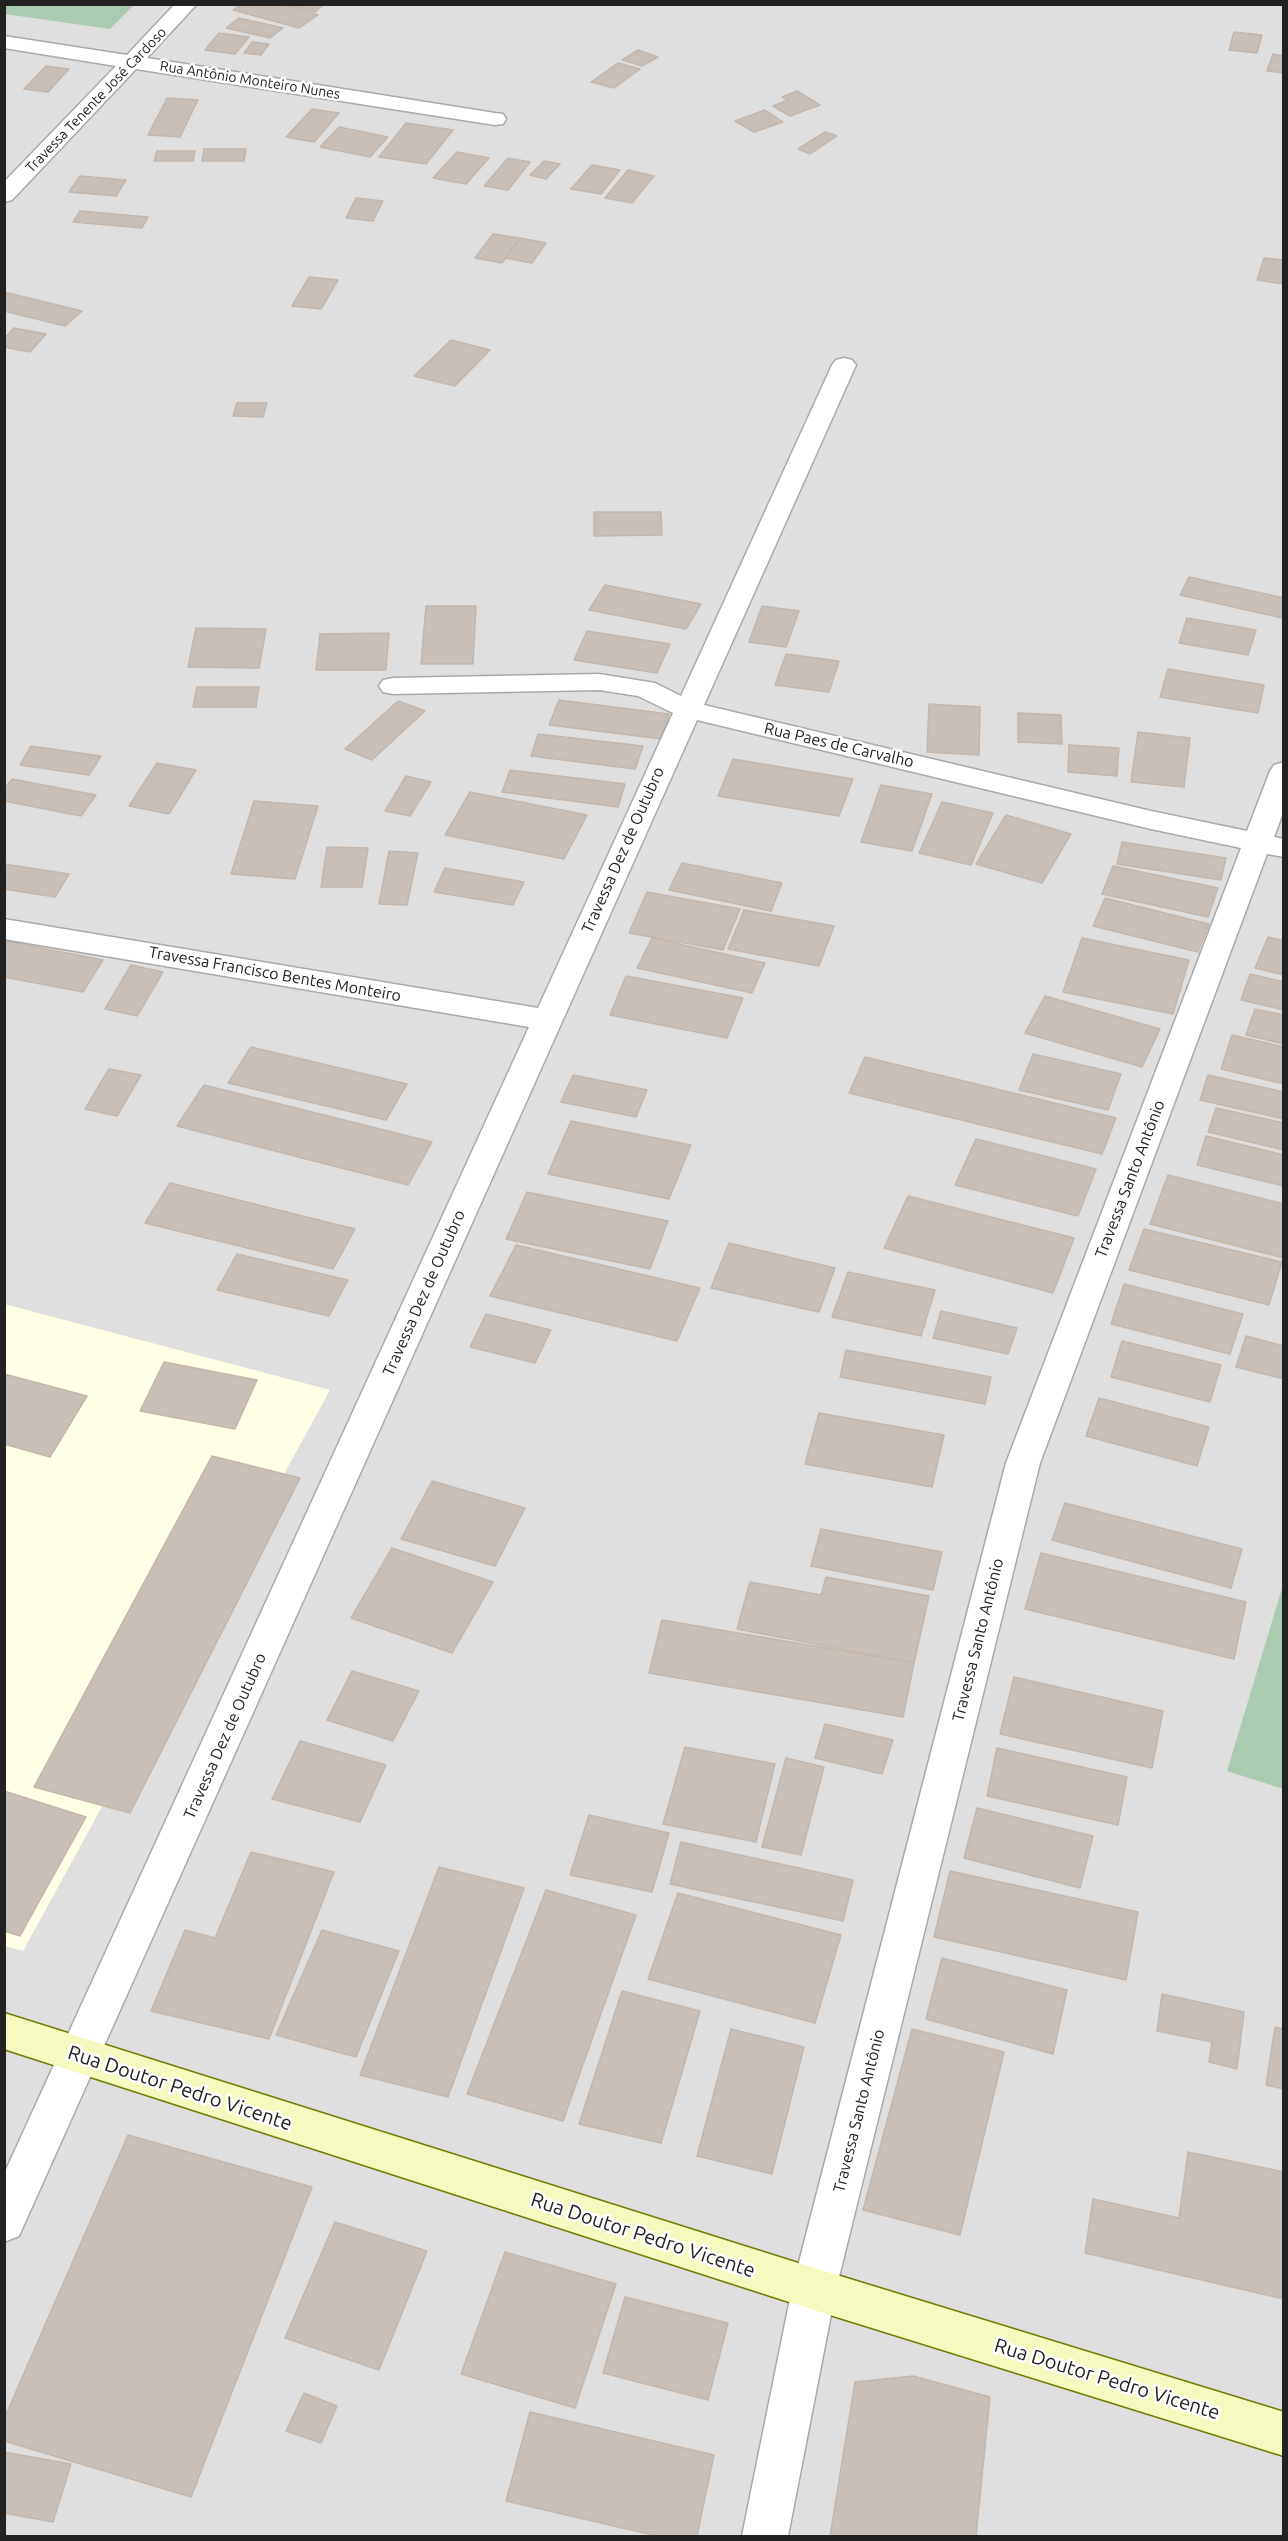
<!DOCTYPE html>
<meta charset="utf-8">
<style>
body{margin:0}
#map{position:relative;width:1288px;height:2541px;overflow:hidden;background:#f2efe9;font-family:Ubuntu,sans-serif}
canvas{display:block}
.frame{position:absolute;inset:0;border:6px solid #222;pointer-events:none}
</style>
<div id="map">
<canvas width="1288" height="2541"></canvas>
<div class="frame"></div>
</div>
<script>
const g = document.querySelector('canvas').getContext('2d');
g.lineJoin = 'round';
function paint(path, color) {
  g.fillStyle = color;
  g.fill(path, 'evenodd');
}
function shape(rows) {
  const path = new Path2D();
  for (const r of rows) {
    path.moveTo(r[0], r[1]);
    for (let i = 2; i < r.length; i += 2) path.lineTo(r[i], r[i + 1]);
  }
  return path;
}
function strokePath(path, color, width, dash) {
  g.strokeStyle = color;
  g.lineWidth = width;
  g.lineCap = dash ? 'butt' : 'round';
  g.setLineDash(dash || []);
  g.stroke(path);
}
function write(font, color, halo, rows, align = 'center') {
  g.font = font + ' Ubuntu,sans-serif';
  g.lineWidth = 5;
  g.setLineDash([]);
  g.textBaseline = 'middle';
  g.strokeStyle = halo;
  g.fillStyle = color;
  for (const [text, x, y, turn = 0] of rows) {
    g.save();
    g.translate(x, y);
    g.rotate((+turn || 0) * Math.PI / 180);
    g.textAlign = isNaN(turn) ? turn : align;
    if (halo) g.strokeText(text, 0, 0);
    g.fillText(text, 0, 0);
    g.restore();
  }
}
paint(shape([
 [5,5,1283,5,1283,2536,5,2536]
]), '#e0dfdf');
paint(shape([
 [4,1304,330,1390,23,1951,4,1946]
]), '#ffffe5');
paint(shape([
 [5,4,134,4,134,5,110,29,5,14],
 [1283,1585,1283,1789,1227,1771]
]), '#aacbaf');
const building = shape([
 [241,4,281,4,318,15,299,28,233,10,241,4],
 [286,4,324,4,315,12,286,4],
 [239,18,283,28,270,38,226,28,239,18],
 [1234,32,1262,35,1257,53,1229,50,1234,32],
 [219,33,249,37,235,54,205,50,219,33],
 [252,42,269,44,261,55,244,53,252,42],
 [638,50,658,57,642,66,622,60,638,50],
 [1273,54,1284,56,1284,73,1267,71,1273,54],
 [618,63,640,69,614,88,591,82,618,63],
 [46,66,69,69,48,92,24,89,46,66],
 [797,91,820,105,790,116,773,106,788,100,782,97,797,91],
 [167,98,198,100,180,137,148,135,167,98],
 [312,109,339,113,314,142,286,137,312,109],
 [765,110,783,122,754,132,735,121,765,110],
 [406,123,453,130,426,164,379,157,406,123],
 [339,127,388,137,370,157,320,147,339,127],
 [825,132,837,136,810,154,798,149,825,132],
 [204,149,246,149,244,161,202,161,204,149],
 [157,151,195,151,193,161,154,161,157,151],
 [457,152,489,158,466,184,433,178,457,152],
 [508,158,530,162,508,190,484,186,508,158],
 [544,161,560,164,546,179,530,175,544,161],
 [592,165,620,170,601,194,571,189,592,165],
 [628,170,654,176,632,203,605,198,628,170],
 [80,176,126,180,116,196,69,192,80,176],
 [356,198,383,201,373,221,346,218,356,198],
 [80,211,148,217,142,228,73,222,80,211],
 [493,234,520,238,502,263,475,258,493,234],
 [520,238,546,243,532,263,505,258,520,238],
 [1264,258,1284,260,1284,284,1257,280,1264,258],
 [309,277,338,280,321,309,292,306,309,277],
 [4,292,82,311,65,326,4,311,4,292],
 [14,328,46,334,30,352,4,347,4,339,14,328],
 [451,340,490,350,455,386,414,376,451,340],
 [237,403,267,403,263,417,233,416,237,403],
 [594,512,661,512,662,535,594,536,594,512],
 [1189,577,1284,598,1284,614,1282,618,1180,595,1189,577],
 [605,585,701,604,686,629,589,610,605,585],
 [426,606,476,606,473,664,421,664,426,606],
 [762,606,799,611,786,647,749,642,762,606],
 [1187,618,1256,630,1248,655,1179,643,1187,618],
 [196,628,266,629,259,668,188,667,196,628],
 [587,631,670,644,657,673,574,660,587,631],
 [389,633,386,670,316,670,320,634,389,633],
 [786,654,839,661,829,692,775,685,786,654],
 [1168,669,1264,685,1258,713,1160,697,1168,669],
 [197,687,259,687,256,707,193,707,197,687],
 [559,700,669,714,661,739,549,725,559,700],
 [398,701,425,711,372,760,345,749,398,701],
 [929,704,980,707,979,755,927,752,929,704],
 [1018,713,1061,715,1062,744,1018,742,1018,713],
 [1138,732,1190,738,1184,787,1131,782,1138,732],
 [538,734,643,746,635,769,531,756,538,734],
 [1069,745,1119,748,1117,776,1068,772,1069,745],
 [31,746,101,756,89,775,20,765,31,746],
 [733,759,853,779,839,816,718,796,733,759],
 [157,763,196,770,169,814,129,806,157,763],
 [510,770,625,784,618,807,502,792,510,770],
 [406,776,431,782,410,816,385,811,406,776],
 [12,779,96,795,81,816,4,801,4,789,12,779],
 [881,785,932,794,912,851,861,842,881,785],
 [470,792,587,815,564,859,445,835,470,792],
 [254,801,318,806,295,879,231,874,254,801],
 [942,802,993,813,971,865,919,853,942,802],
 [1006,815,1071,834,1042,883,976,864,1006,815],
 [1122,842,1226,858,1221,880,1117,864,1122,842],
 [327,847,368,848,362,887,321,887,327,847],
 [389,851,418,853,407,905,379,904,389,851],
 [682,863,782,883,771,911,669,890,682,863],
 [4,864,69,874,55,897,4,889,4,864],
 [1113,866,1218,888,1208,917,1102,894,1113,866],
 [445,868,524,882,513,905,434,892,445,868],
 [647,892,740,909,723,950,629,933,647,892],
 [1105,898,1209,924,1198,952,1093,926,1105,898],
 [744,910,834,926,819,966,728,949,744,910],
 [1268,937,1284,941,1284,975,1255,968,1268,937],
 [652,938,765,963,752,993,637,968,652,938],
 [1082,938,1189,960,1173,1014,1063,992,1082,938],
 [4,941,11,942,103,960,83,992,4,977,4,941],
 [131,965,163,972,137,1016,105,1009,131,965],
 [1250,974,1284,982,1284,1010,1241,1000,1250,974],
 [626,976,743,998,727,1038,610,1015,626,976],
 [1045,996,1160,1029,1142,1067,1025,1033,1045,996],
 [1255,1009,1284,1015,1284,1044,1246,1035,1255,1009],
 [1232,1035,1284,1047,1284,1084,1221,1069,1232,1035],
 [251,1047,407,1084,386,1120,228,1083,251,1047],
 [1033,1054,1121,1074,1108,1110,1019,1090,1033,1054],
 [865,1057,1116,1118,1102,1154,849,1093,865,1057],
 [109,1069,141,1075,117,1116,85,1109,109,1069],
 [573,1075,647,1090,636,1117,561,1102,573,1075],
 [1208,1075,1284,1092,1284,1119,1200,1100,1208,1075],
 [204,1085,432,1142,408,1185,177,1126,204,1085],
 [1216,1108,1284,1123,1284,1150,1208,1132,1216,1108],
 [571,1121,691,1145,669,1199,548,1174,571,1121],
 [1206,1136,1284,1155,1284,1186,1197,1165,1206,1136],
 [976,1139,1096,1169,1078,1216,955,1185,976,1139],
 [1168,1175,1284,1204,1284,1258,1150,1224,1168,1175],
 [170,1183,355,1229,333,1269,145,1223,170,1183],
 [527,1192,668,1221,650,1269,506,1239,527,1192],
 [908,1196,1074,1238,1053,1293,884,1248,908,1196],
 [1144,1229,1282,1262,1269,1305,1129,1270,1144,1229],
 [729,1243,835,1268,819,1312,711,1288,729,1243],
 [516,1245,700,1288,677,1341,490,1296,516,1245],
 [237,1254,348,1280,329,1316,217,1290,237,1254],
 [848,1272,935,1290,921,1336,832,1317,848,1272],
 [1124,1284,1243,1314,1230,1354,1111,1324,1124,1284],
 [941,1311,1017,1328,1008,1354,933,1338,941,1311],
 [486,1314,551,1330,535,1363,470,1347,486,1314],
 [1246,1336,1284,1346,1284,1379,1236,1367,1246,1336],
 [1122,1341,1221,1365,1210,1402,1111,1377,1122,1341],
 [846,1350,991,1377,985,1404,840,1377,846,1350],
 [164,1362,257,1380,235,1429,140,1411,164,1362],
 [4,1374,87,1396,50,1457,4,1444,4,1374],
 [1099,1398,1209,1427,1197,1466,1086,1436,1099,1398],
 [819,1413,944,1435,932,1487,805,1464,819,1413],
 [212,1456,300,1478,130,1813,34,1787,212,1456],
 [432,1481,525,1508,495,1566,401,1539,432,1481],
 [1065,1503,1242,1549,1231,1588,1052,1540,1065,1503],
 [821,1529,942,1552,933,1590,811,1566,821,1529],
 [392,1548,493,1582,452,1653,351,1618,392,1548],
 [1041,1553,1246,1602,1234,1659,1025,1609,1041,1553],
 [826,1577,929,1596,914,1663,737,1629,750,1582,821,1595,826,1577],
 [662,1620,914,1663,903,1717,649,1673,662,1620],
 [352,1671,419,1691,393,1741,327,1720,352,1671],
 [1014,1677,1163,1711,1152,1768,1000,1734,1014,1677],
 [825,1724,893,1740,882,1774,815,1758,825,1724],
 [300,1741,386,1765,360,1822,272,1799,300,1741],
 [685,1747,775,1764,756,1842,663,1824,685,1747],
 [997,1748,1127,1777,1118,1825,987,1796,997,1748],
 [786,1758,824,1767,801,1855,762,1847,786,1758],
 [4,1791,86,1817,20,1936,4,1931,4,1791],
 [977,1808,1093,1836,1080,1888,964,1858,977,1808],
 [589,1815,669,1833,652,1892,570,1875,589,1815],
 [681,1842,853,1880,843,1921,670,1884,681,1842],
 [251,1852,334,1872,269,2039,151,2011,185,1930,215,1938,251,1852],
 [439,1867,524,1888,448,2097,360,2075,439,1867],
 [950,1871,1138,1912,1126,1980,934,1937,950,1871],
 [546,1890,636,1915,563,2121,467,2094,546,1890],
 [678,1893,841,1935,815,2023,648,1979,678,1893],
 [322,1930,399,1951,356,2057,276,2035,322,1930],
 [942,1958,1067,1990,1053,2054,926,2019,942,1958],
 [622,1991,700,2011,661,2143,579,2124,622,1991],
 [1162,1994,1244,2012,1237,2069,1209,2062,1212,2042,1157,2031,1162,1994],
 [1275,2027,1284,2029,1284,2089,1266,2085,1275,2027],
 [731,2029,804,2047,772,2174,697,2156,731,2029],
 [912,2029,1004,2052,960,2235,863,2210,912,2029],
 [128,2135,312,2187,191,2497,4,2441,4,2419,128,2135],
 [1188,2152,1284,2172,1284,2299,1085,2253,1093,2199,1179,2218,1188,2152],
 [335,2222,427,2251,379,2370,285,2338,335,2222],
 [505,2252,616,2284,575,2408,461,2374,505,2252],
 [625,2297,728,2323,708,2400,603,2373,625,2297],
 [913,2376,990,2397,976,2536,830,2536,855,2382,913,2376],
 [304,2393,337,2406,321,2443,286,2431,304,2393],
 [530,2412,714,2455,697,2536,657,2536,506,2501,530,2412],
 [4,2452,71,2464,53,2522,4,2513,4,2452]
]);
paint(building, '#c7bfb8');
strokePath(building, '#c4b6ab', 1.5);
const street = shape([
 [175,4,197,4,147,58,495,113,503,114,506,119,503,124,495,125,136,69,12,200,4,202,4,182,116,66,4,48,4,36,127,55,175,4],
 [844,358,852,360,856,365,704,705,1151,811,1247,831,1270,771,1274,765,1284,762,1284,810,1274,837,1284,839,1284,857,1267,854,1040,1463,836,2289,788,2536,742,2536,792,2289,1006,1463,1241,848,1151,829,697,720,19,2236,4,2242,4,2174,529,1027,4,939,4,919,538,1008,673,713,638,696,599,690,393,694,383,692,379,686,383,680,393,678,599,674,655,683,681,696,832,365,836,360,844,358]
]);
const secondary = shape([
 [4,2013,814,2268,1284,2412,1284,2456,814,2310,4,2049,4,2013]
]);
strokePath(street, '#a9a9a9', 3);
strokePath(secondary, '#707d05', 3);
paint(street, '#fff');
paint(secondary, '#f7fabf');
write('14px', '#222', '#fff', [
 ["Rua Antônio Monteiro Nunes",250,80,9],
 ["Travessa Tenente José Cardoso",96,100,-46]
]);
write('16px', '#222', '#fff', [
 ["Rua Paes de Carvalho",839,745,13],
 ["Travessa Dez de Outubro",623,850,-66],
 ["Travessa Francisco Bentes Monteiro",275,974,10],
 ["Travessa Santo Antônio",1130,1179,-69],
 ["Travessa Dez de Outubro",424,1293,-66],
 ["Travessa Santo Antônio",978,1640,-76],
 ["Travessa Dez de Outubro",225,1736,-66],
 ["Travessa Santo Antônio",859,2111,-76]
]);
write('20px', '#222', '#fff', [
 ["Rua Doutor Pedro Vicente",180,2088,18],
 ["Rua Doutor Pedro Vicente",643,2235,18],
 ["Rua Doutor Pedro Vicente",1107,2379,17]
]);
</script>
